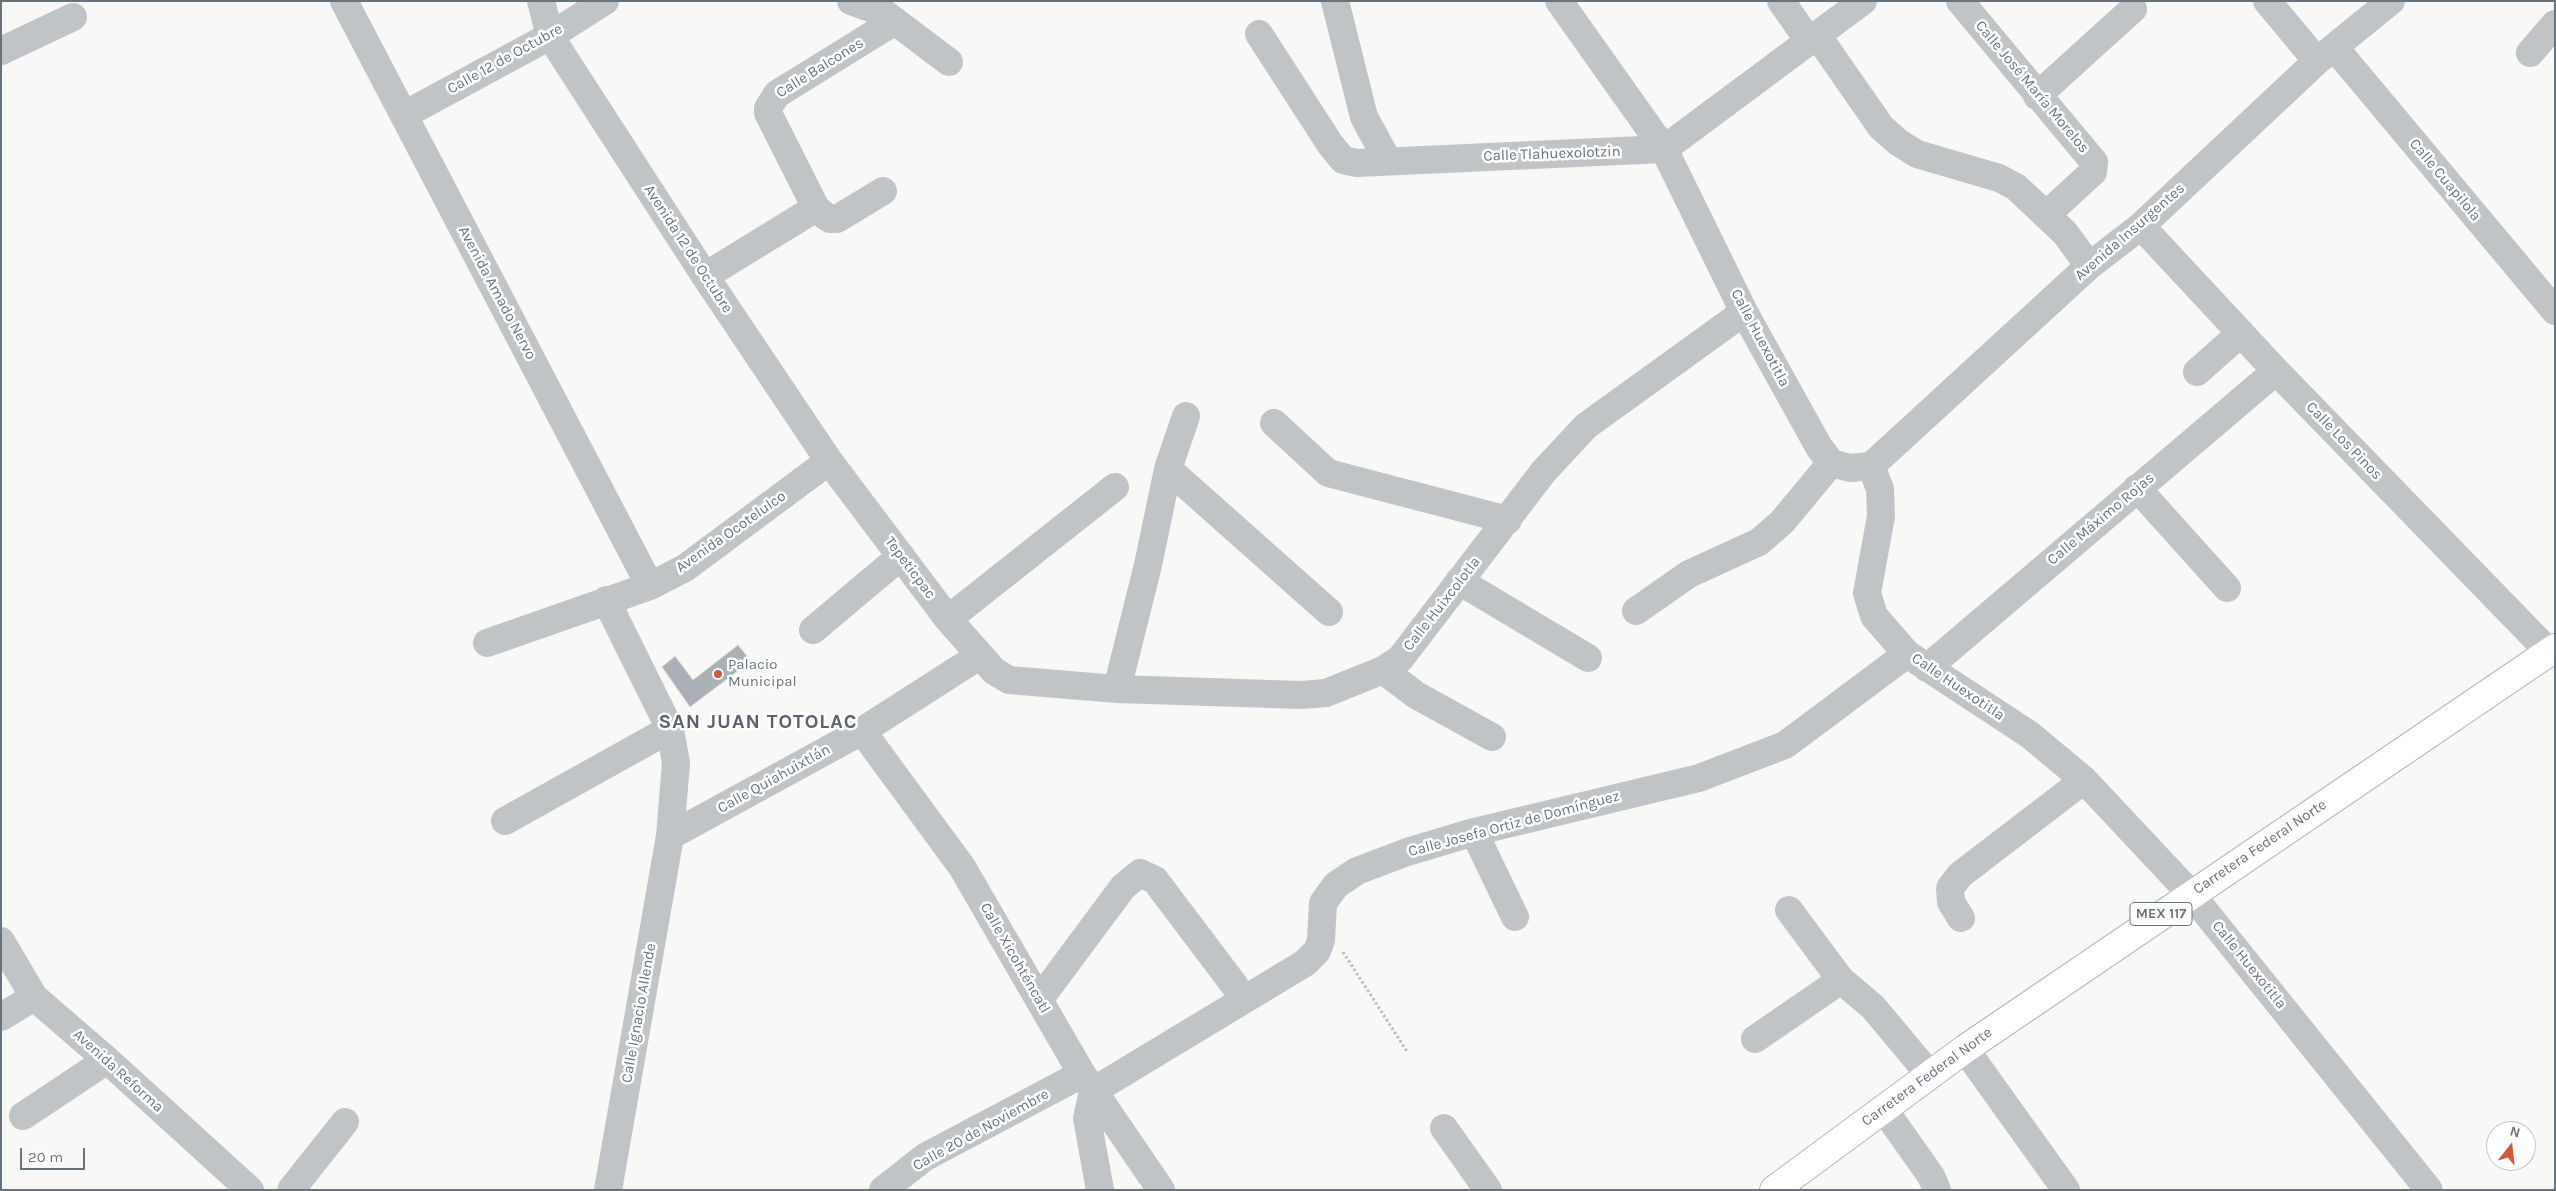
<!DOCTYPE html>
<meta charset="utf-8">
<style>
body{margin:0}
#map{position:relative;width:2556px;height:1191px;overflow:hidden;background:#f8f8f6;font-family:Karla,sans-serif}
canvas{display:block}
.frame{position:absolute;inset:0;border:2px solid #66747e;pointer-events:none}
.north{position:absolute;left:2486px;top:1121px;width:50px;height:50px;box-sizing:border-box;background:#fff;border:1px solid #c2c7cb;border-radius:50%;rotate:16deg;font-size:14px;font-weight:700;line-height:20px;text-align:center;color:#66747e}
.north::after{content:'';display:block;margin:auto;width:18px;height:22px;background:#d65638;clip-path:polygon(50% 0,100% 100%,50% 72%,0 100%)}
.scale{position:absolute;left:20px;top:1148px;width:65px;height:22px;box-sizing:border-box;border:2px solid #66747e;border-top:0;padding-left:6px;font-size:15px;line-height:18px;white-space:nowrap;color:#66747e;-webkit-text-stroke:4px #fff;paint-order:stroke}
</style>
<div id="map">
<canvas width="2556" height="1191"></canvas>
<div class="frame"></div>
<div class="north">N</div>
<div class="scale">20 m</div>
</div>
<script>
const g = document.querySelector('canvas').getContext('2d');
g.lineJoin = 'round';
function paint(path, color) {
  g.fillStyle = color;
  g.fill(path, 'evenodd');
}
function shape(rows) {
  const path = new Path2D();
  for (const r of rows) {
    path.moveTo(r[0], r[1]);
    for (let i = 2; i < r.length; i += 2) path.lineTo(r[i], r[i + 1]);
  }
  return path;
}
function strokePath(path, color, width, dash) {
  g.strokeStyle = color;
  g.lineWidth = width;
  g.lineCap = dash ? 'butt' : 'round';
  g.setLineDash(dash || []);
  g.stroke(path);
}
function write(font, color, halo, rows, align = 'center') {
  g.font = font + ' Karla,sans-serif';
  g.lineWidth = 5;
  g.setLineDash([]);
  g.textBaseline = 'middle';
  g.strokeStyle = halo;
  g.fillStyle = color;
  for (const [text, x, y, turn = 0] of rows) {
    g.save();
    g.translate(x, y);
    g.rotate((+turn || 0) * Math.PI / 180);
    g.textAlign = isNaN(turn) ? turn : align;
    if (halo) g.strokeText(text, 0, 0);
    g.fillText(text, 0, 0);
    g.restore();
  }
}
const building = shape([
 [738,645,751,661,690,707,662,667,675,656,693,680,738,645]
]);
paint(building, '#aab1b6');
strokePath(building, '#dadad8', 1);
const major = shape([
 [1774,1190,1965,1049,2555,648]
]);
strokePath(major, '#b4b8bb', 30);
strokePath(shape([
 [1343,952,1408,1053]
]), '#babdbf', 3, [2.5, 2.5]);
strokePath(shape([
 [344,1,650,586],
 [541,1,550,36,705,276,829,461,948,619,994,671,1009,680,1117,689,1301,695,1326,693,1383,670,1400,659,1544,471,1586,426,1744,312],
 [851,1,884,13,949,62],
 [1335,1,1364,117,1388,161],
 [1559,1,1664,149,1744,312,1819,447,1831,463,1850,468,1871,466],
 [1781,1,1809,41],
 [1960,1,2094,162,2093,172,2046,215],
 [2267,1,2317,61],
 [1259,34,1330,144,1343,160,1357,163,1664,149,1863,1],
 [1817,35,1881,127,1898,142,1917,154,1999,178,2016,187,2065,233,2089,266],
 [2335,48,2555,311],
 [1,51,73,17],
 [2530,53,2555,24],
 [2037,96,2133,9],
 [404,115,550,36,605,1],
 [883,191,837,219,830,219,824,215,816,208,768,113,768,108,777,94,895,21],
 [2141,226,2276,371,2549,652],
 [705,276,816,208],
 [2197,372,2241,333],
 [1274,423,1328,473,1508,520],
 [1871,466,1880,489,1881,516,1867,593,1874,616,1907,654,2030,735,2084,780,2191,894,2429,1190],
 [1871,466,2089,266,2141,226,2317,61,2391,1],
 [1168,469,1329,612],
 [2137,488,2227,588],
 [1459,581,1588,658],
 [606,600,670,729,676,763,670,836,608,1190],
 [1636,611,1689,574,1759,542,1782,522,1831,463],
 [948,619,1115,487],
 [813,630,901,556],
 [487,643,650,586,685,568,829,461],
 [1927,668,2276,371],
 [1383,670,1416,695,1492,737],
 [1117,689,1148,565,1168,469,1186,416],
 [862,731,962,867,1082,1074,1161,1190],
 [505,821,670,729],
 [1474,832,1515,917],
 [670,836,862,731,979,656],
 [1789,910,1841,980,1873,1007,1929,1074],
 [1961,918,1951,902,1950,888,1960,875,2084,780],
 [1,941,34,997,107,1060,250,1190],
 [1039,1000,1123,887,1140,873,1155,880,1235,986],
 [1,1017,34,997],
 [1755,1039,1841,980],
 [1965,1049,2066,1190],
 [1883,1108,1931,1176,1937,1190],
 [23,1116,107,1060],
 [1444,1128,1488,1190],
 [291,1190,345,1122],
 [883,1190,925,1157,1082,1074],
 [1100,1190,1087,1118,1093,1091,1305,963,1317,951,1321,940,1323,903,1336,885,1357,871,1407,852,1474,832,1699,778,1785,745,1907,654]
]), '#c0c4c7', 28);
strokePath(major, '#fff', 28);
for (const [x, y, r, color] of [
 [718,674,5,"#d65638"]
]) {
  const dot = new Path2D();
  dot.arc(x, y, r, 0, 2 * Math.PI);
  g.fillStyle = color;
  g.fill(dot);
  strokePath(dot, '#fff', 2);
}
for (const [x, y, w] of [
 [2161,914,62]
]) {
  const box = new Path2D();
  box.roundRect(x - w / 2, y - 11.5, w, 23, 4);
  g.fillStyle = '#fff';
  g.fill(box);
  strokePath(box, '#66747e', 1);
}
write('bold 14px', '#66747e', null, [
 ["MEX 117",2161,914]
]);
write('15px', '#66747e', '#fff', [
 ["Calle 12 de Octubre",505,59,-29],
 ["Calle Balcones",820,68,-32],
 ["Calle José María Morelos",2032,87,50],
 ["Calle Tlahuexolotzin",1552,154,-2],
 ["Calle Cuapilola",2445,180,50],
 ["Avenida Insurgentes",2130,232,-41],
 ["Avenida 12 de Octubre",688,249,57],
 ["Avenida Amado Nervo",497,293,62],
 ["Calle Huexotitla",1760,338,62],
 ["Calle Los Pinos",2344,441,46],
 ["Calle Máximo Rojas",2101,519,-40],
 ["Avenida Ocotelulco",731,532,-35],
 ["Tepeticpac",910,568,53],
 ["Calle Huixcolotla",1442,604,-52],
 ["Calle Huexotitla",1958,687,34],
 ["Calle Quiahuixtlán",774,779,-29],
 ["Calle Josefa Ortiz de Domínguez",1514,824,-15],
 ["Carretera Federal Norte",2260,847,-34],
 ["Calle Xicohténcatl",1015,958,60],
 ["Calle Huexotitla",2249,965,51],
 ["Calle Ignacio Allende",639,1013,-80],
 ["Avenida Reforma",118,1071,42],
 ["Carretera Federal Norte",1927,1077,-36],
 ["Calle 20 de Noviembre",981,1130,-29]
]);
write('15px', '#66747e', '#fff', [
 ["Palacio",728,665],
 ["Municipal",728,682]
], 'left');
g.letterSpacing = '1px';
write('bold 20px', '#57626a', '#fff', [
 ["SAN JUAN TOTOLAC",758,722]
]);
g.letterSpacing = '0px';
</script>
